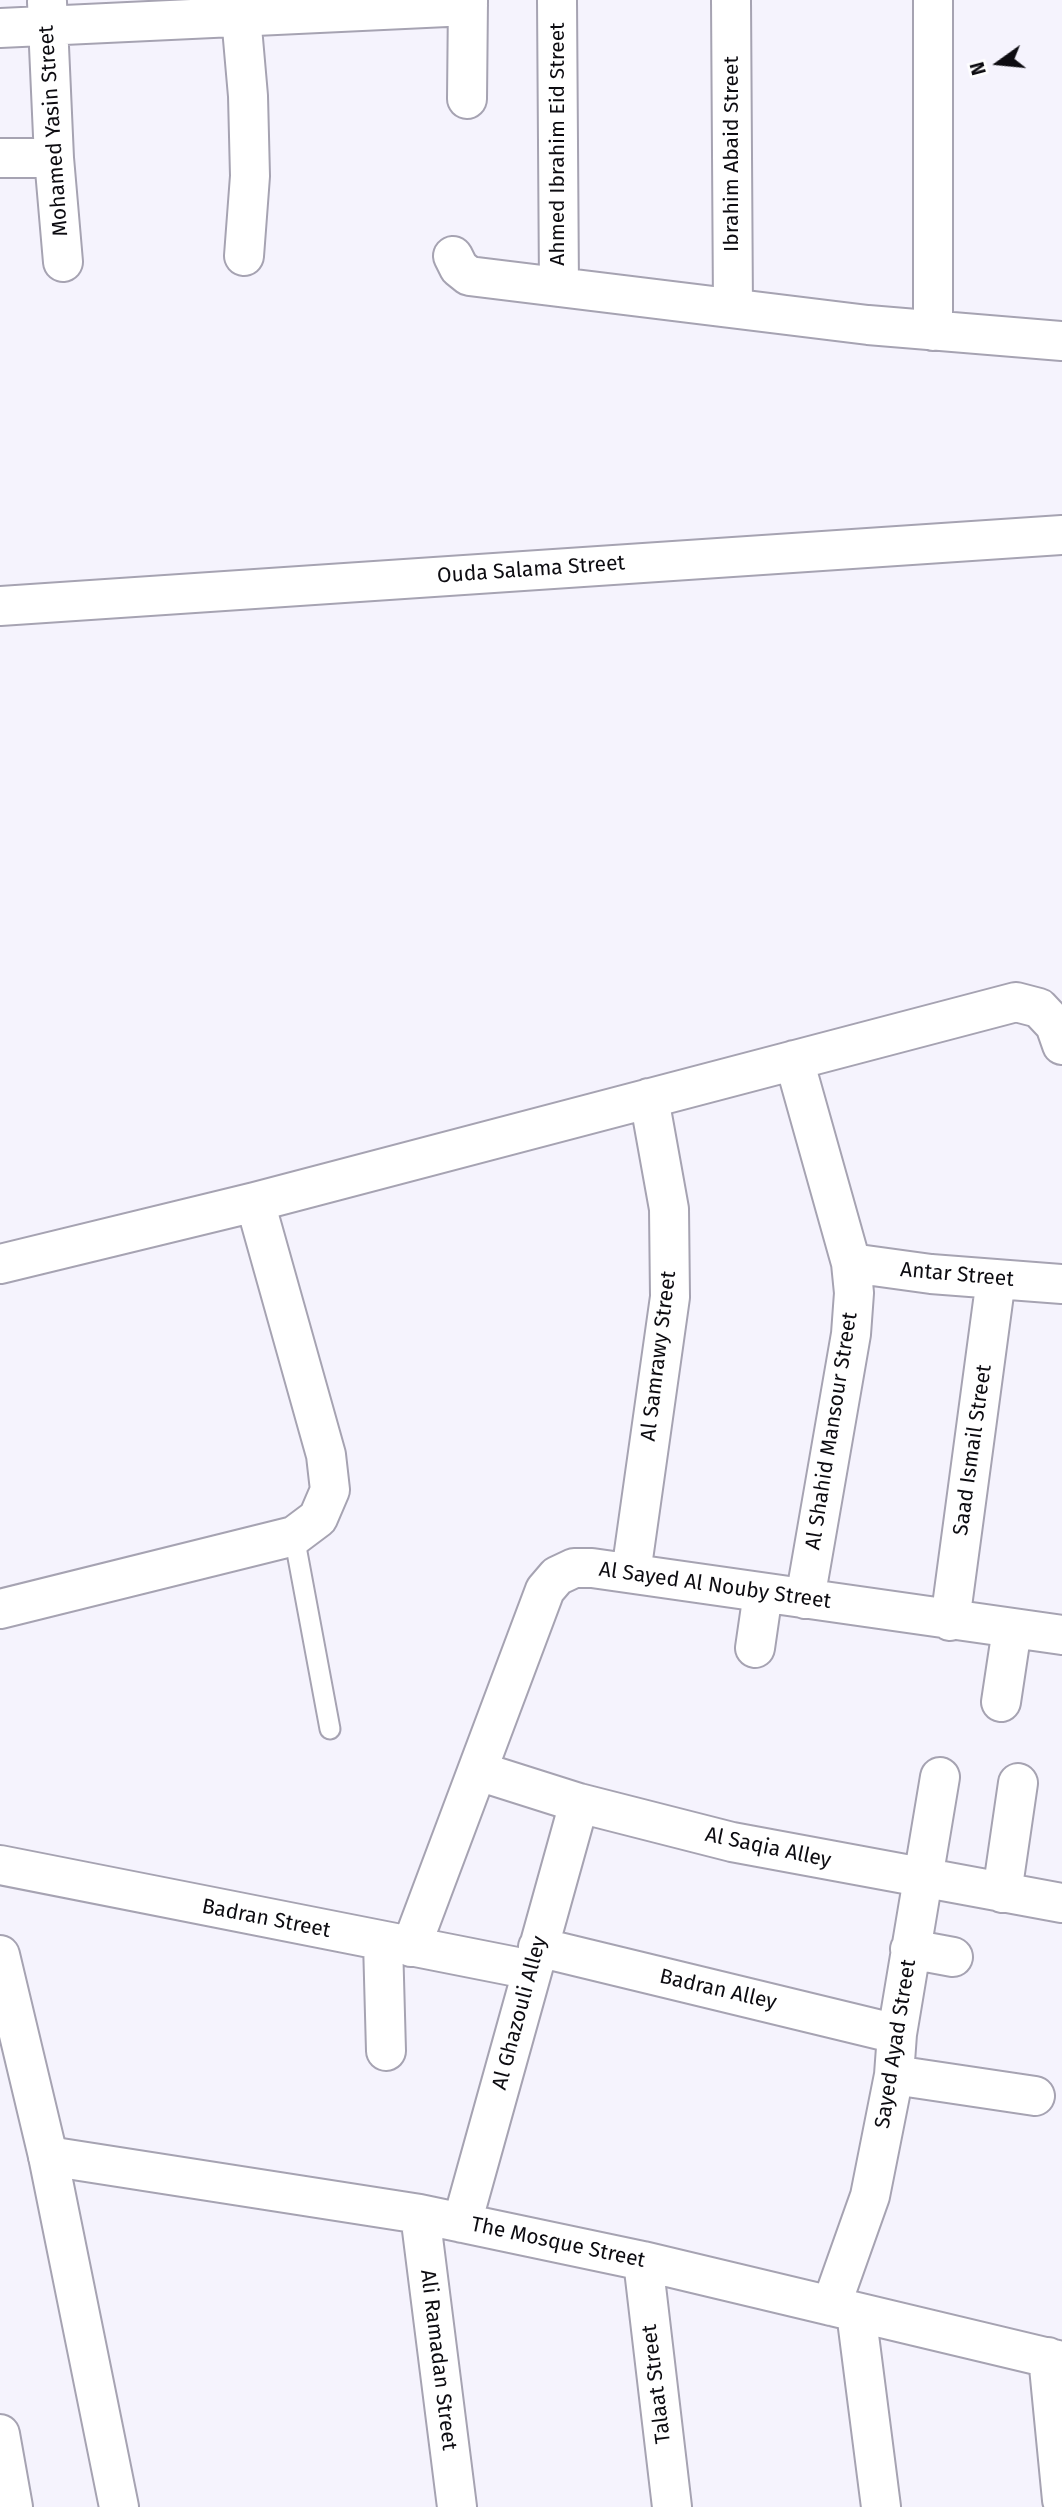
<!DOCTYPE html>
<style>
body{margin:0}
#map{position:relative;width:1062px;height:2507px;overflow:hidden;background:#f5f3fd;font-family:"Fira Sans",sans-serif}
canvas{display:block}
.north{position:absolute;left:964px;top:28px;width:70px;height:70px;-webkit-text-stroke:5px #fff;paint-order:stroke;rotate:255deg;font-size:19px;font-weight:700;line-height:28px;text-align:center;color:#0d0c11}
.north::after{content:'';display:block;margin:auto;width:24px;height:32px;background:#0d0c11;clip-path:polygon(50% 0,100% 100%,50% 72%,0 100%)}
</style>
<div id="map">
<canvas width="1062" height="2507"></canvas>
<div class="north">N</div>
</div>
<script>
const g = document.querySelector('canvas').getContext('2d');
g.lineJoin = 'round';
function shape(rows) {
  const path = new Path2D();
  for (const r of rows) {
    path.moveTo(r[0], r[1]);
    for (let i = 2; i < r.length; i += 2) path.lineTo(r[i], r[i + 1]);
  }
  return path;
}
function strokePath(path, color, width, dash) {
  g.strokeStyle = color;
  g.lineWidth = width;
  g.lineCap = dash ? 'butt' : 'round';
  g.setLineDash(dash || []);
  g.stroke(path);
}
function write(font, color, halo, rows, align = 'center') {
  g.font = font + ' "Fira Sans",sans-serif';
  g.lineWidth = 5;
  g.setLineDash([]);
  g.textBaseline = 'middle';
  g.strokeStyle = halo;
  g.fillStyle = color;
  for (const [text, x, y, turn = 0] of rows) {
    g.save();
    g.translate(x, y);
    g.rotate((+turn || 0) * Math.PI / 180);
    g.textAlign = isNaN(turn) ? turn : align;
    if (halo) g.strokeText(text, 0, 0);
    g.fillText(text, 0, 0);
    g.restore();
  }
}
const service = shape([
 [294,1536,330,1729]
]);
const minor = shape([
 [557,0,559,287],
 [731,0,733,308],
 [47,2,54,158,63,262],
 [241,16,248,96,250,176,244,256],
 [0,28,468,6],
 [467,99,468,0],
 [0,158,54,158],
 [453,256,459,268,469,276,868,325,1062,341],
 [933,331,933,0],
 [0,606,1062,535],
 [794,1060,851,1263,854,1293,851,1334,805,1599],
 [851,1263,931,1274,1062,1284],
 [0,1264,255,1202,1016,1002,1039,1008,1055,1025,1062,1045],
 [631,1573,670,1297,669,1209,649,1098],
 [0,1609,294,1536,318,1518,330,1490,326,1455,255,1202],
 [950,1621,996,1279],
 [755,1648,763,1593],
 [1001,1702,1012,1629],
 [478,1771,579,1803,732,1842,1062,1903],
 [0,1865,532,1970],
 [1002,1893,1018,1783],
 [383,1942,386,2051],
 [411,1947,545,1590,557,1576,574,1568,592,1568,1062,1635],
 [538,1947,897,2034],
 [910,1949,953,1957],
 [894,2075,1035,2096],
 [48,2156,420,2214,643,2261,1062,2361],
 [420,2214,457,2507],
 [462,2223,579,1803],
 [643,2261,672,2507],
 [831,2306,870,2196,894,2075,897,2034,940,1777],
 [856,2312,881,2507],
 [1048,2357,1062,2500]
]);
const secondary = shape([
 [0,1955,48,2156,119,2507],
 [0,2434,13,2507]
]);
strokePath(service, '#a6a3b2', 23);
strokePath(minor, '#a6a3b2', 42);
strokePath(secondary, '#a6a3b2', 42);
strokePath(service, '#fff', 19);
strokePath(minor, '#fff', 38);
strokePath(secondary, '#fff', 38);
write('21px', '#0d0c11', '#fff', [
 ["Mohamed Yasin Street",54,131,-94],
 ["Ahmed Ibrahim Eid Street",558,144,-90],
 ["Ibrahim Abaid Street",732,154,-90],
 ["Ouda Salama Street",531,570,-4],
 ["Antar Street",957,1275,5],
 ["Al Samrawy Street",659,1356,-83],
 ["Al Shahid Mansour Street",832,1431,-81],
 ["Saad Ismail Street",973,1450,-82],
 ["Al Sayed Al Nouby Street",715,1586,8],
 ["Al Saqia Alley",768,1848,12],
 ["Badran Street",266,1919,11],
 ["Badran Alley",718,1990,13],
 ["Al Ghazouli Alley",520,2013,-75],
 ["Sayed Ayad Street",896,2044,-81],
 ["The Mosque Street",558,2243,12],
 ["Ali Ramadan Street",438,2360,83],
 ["Talaat Street",657,2384,-97]
]);
</script>
